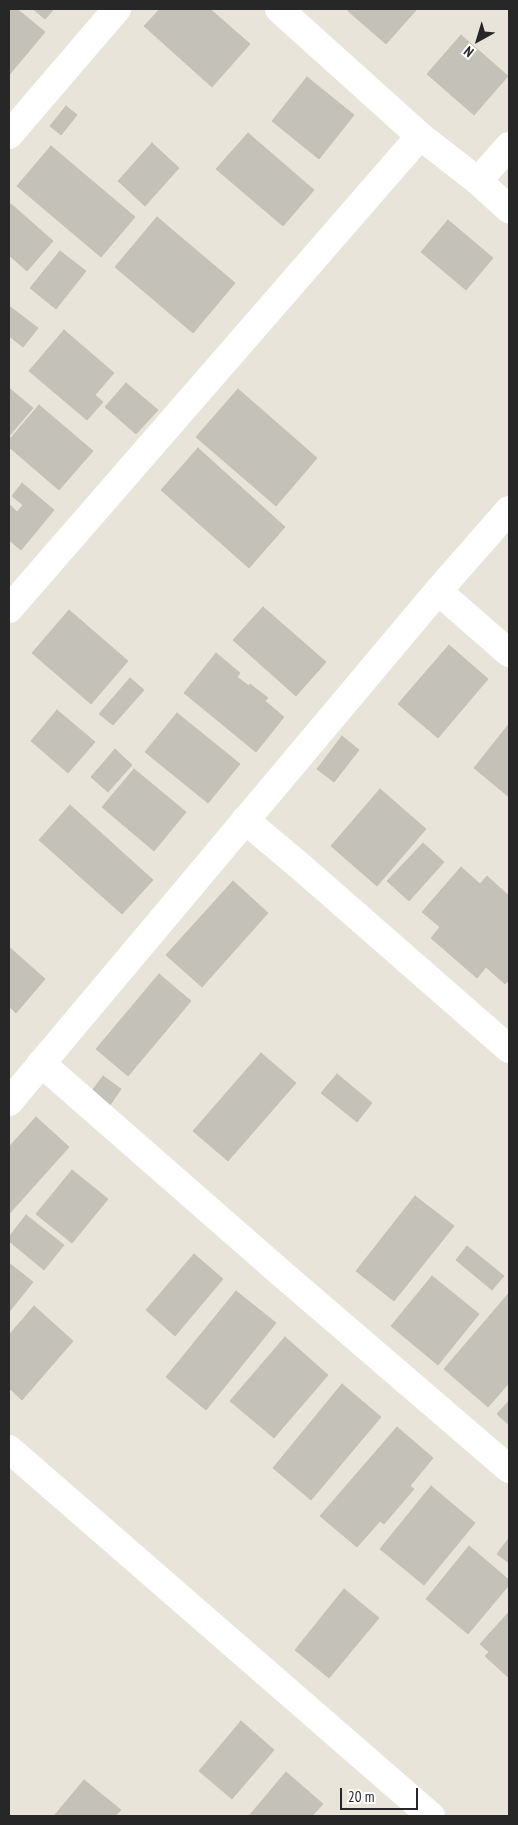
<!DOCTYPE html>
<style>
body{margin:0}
#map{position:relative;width:518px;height:1825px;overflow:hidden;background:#e9e4d9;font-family:"PT Sans Narrow",sans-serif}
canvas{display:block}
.frame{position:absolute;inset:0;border:10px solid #272727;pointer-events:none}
.north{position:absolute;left:453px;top:15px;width:50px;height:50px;-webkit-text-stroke:4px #fff;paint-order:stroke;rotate:219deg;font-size:14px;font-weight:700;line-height:20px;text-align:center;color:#272727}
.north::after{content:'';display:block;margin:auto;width:18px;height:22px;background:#272727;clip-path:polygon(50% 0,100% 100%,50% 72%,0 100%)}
.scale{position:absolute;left:340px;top:1788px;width:78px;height:22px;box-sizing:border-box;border:2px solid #272727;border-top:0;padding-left:6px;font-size:15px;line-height:18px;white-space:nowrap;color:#272727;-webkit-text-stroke:4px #fff;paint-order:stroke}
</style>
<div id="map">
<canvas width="518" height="1825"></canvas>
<div class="frame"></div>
<div class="north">N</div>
<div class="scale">20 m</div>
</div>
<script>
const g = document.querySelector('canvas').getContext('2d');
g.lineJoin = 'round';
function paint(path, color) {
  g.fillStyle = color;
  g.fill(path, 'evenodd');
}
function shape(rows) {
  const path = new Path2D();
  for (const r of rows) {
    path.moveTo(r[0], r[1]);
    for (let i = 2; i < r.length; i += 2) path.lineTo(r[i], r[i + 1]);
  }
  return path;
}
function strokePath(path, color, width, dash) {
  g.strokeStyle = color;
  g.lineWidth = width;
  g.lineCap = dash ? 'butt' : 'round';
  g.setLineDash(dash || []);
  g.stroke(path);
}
const building = shape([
 [9,9,17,9,45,32,9,75,9,9],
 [33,9,54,9,45,19,33,9],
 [160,9,210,9,250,44,212,87,144,26,160,9],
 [349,9,417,9,386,44,348,11,349,9],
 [461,35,508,76,474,115,427,74,461,35],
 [307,77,354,115,319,159,272,121,307,77],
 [66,106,77,115,61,135,50,126,66,106],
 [248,133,314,190,283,226,216,169,248,133],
 [152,143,179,168,145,206,118,181,152,143],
 [51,146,135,217,101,257,17,186,51,146],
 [11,204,53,241,27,271,9,255,9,207,11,204],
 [157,217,235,283,193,333,115,267,157,217],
 [448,220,493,258,466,290,421,252,448,220],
 [60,251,86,271,56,309,30,288,60,251],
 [9,306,38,328,23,347,9,336,9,306],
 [64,330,114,373,95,395,103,402,87,420,29,371,64,330],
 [126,383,158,410,136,434,105,407,126,383],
 [9,388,33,408,9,436,9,388],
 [238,389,317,458,276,506,196,437,238,389],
 [39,405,93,451,59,490,9,447,9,440,39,405],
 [198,448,285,527,249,568,161,490,198,448],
 [22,483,54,510,21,550,9,540,9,504,17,512,23,505,12,496,22,483],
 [263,607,326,662,296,696,233,640,263,607],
 [69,610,128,661,91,704,32,653,69,610],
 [449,645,488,679,438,738,398,704,449,645],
 [216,653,240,673,237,677,249,686,250,684,268,698,265,701,284,717,256,752,184,693,216,653],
 [130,678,144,690,113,725,99,714,130,678],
 [57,710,95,742,68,773,31,741,57,710],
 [177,713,240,764,208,803,145,752,177,713],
 [509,724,509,797,474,768,509,724],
 [342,736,359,750,334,782,317,769,342,736],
 [115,749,132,765,108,792,91,777,115,749],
 [134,769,186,812,154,851,102,807,134,769],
 [380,789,426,829,377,886,331,846,380,789],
 [70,805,153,880,122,914,39,840,70,805],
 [423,843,444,862,409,901,387,881,423,843],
 [461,867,480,884,487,876,509,896,509,980,505,984,486,967,477,978,431,938,440,927,422,912,461,867],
 [233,881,268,913,202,987,166,955,233,881],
 [9,947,45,979,16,1013,9,1006,9,947],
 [159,974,191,1001,128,1076,96,1049,159,974],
 [261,1053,296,1083,228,1161,193,1131,261,1053],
 [337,1074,372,1103,357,1122,321,1093,337,1074],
 [103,1076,121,1089,110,1105,91,1092,103,1076],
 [36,1117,69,1147,9,1214,9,1147,36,1117],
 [72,1170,108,1199,72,1243,36,1214,72,1170],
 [415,1196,454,1226,394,1301,356,1271,415,1196],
 [26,1215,64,1245,44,1270,9,1241,9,1237,26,1215],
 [467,1246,504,1276,492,1290,456,1260,467,1246],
 [194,1254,223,1279,175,1336,146,1310,194,1254],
 [9,1263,33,1282,9,1312,9,1263],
 [432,1276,479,1314,438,1365,391,1326,432,1276],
 [236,1291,276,1323,206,1410,166,1377,236,1291],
 [509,1293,509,1383,488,1407,444,1369,509,1293],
 [34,1306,73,1341,22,1400,9,1388,9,1335,34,1306],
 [285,1337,328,1375,274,1438,230,1401,285,1337],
 [342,1384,381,1417,311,1500,273,1468,342,1384],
 [509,1401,509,1425,497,1414,509,1401],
 [397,1427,433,1458,410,1486,414,1489,384,1524,380,1521,357,1547,320,1516,397,1427],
 [431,1486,475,1523,424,1585,380,1549,431,1486],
 [509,1538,509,1563,497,1554,509,1538],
 [469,1546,509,1580,509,1585,468,1634,426,1599,469,1546],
 [344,1589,379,1618,329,1678,295,1650,344,1589],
 [509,1612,509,1678,485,1656,489,1652,480,1644,509,1612],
 [241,1721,274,1750,232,1799,199,1771,241,1721],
 [286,1772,323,1804,312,1816,249,1816,286,1772],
 [84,1780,121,1810,115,1816,54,1816,84,1780]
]);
paint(building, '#c4c1b9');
strokePath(building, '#c4c0b3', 1);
strokePath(shape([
 [279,9,420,136,478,181,509,209],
 [9,135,117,9],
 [478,181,509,146],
 [438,591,509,653],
 [9,609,420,136],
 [245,820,301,867,509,1049],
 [41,1063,281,1273,509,1469],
 [9,1102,438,591,509,510],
 [9,1449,431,1816]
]), '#fff', 28);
</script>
